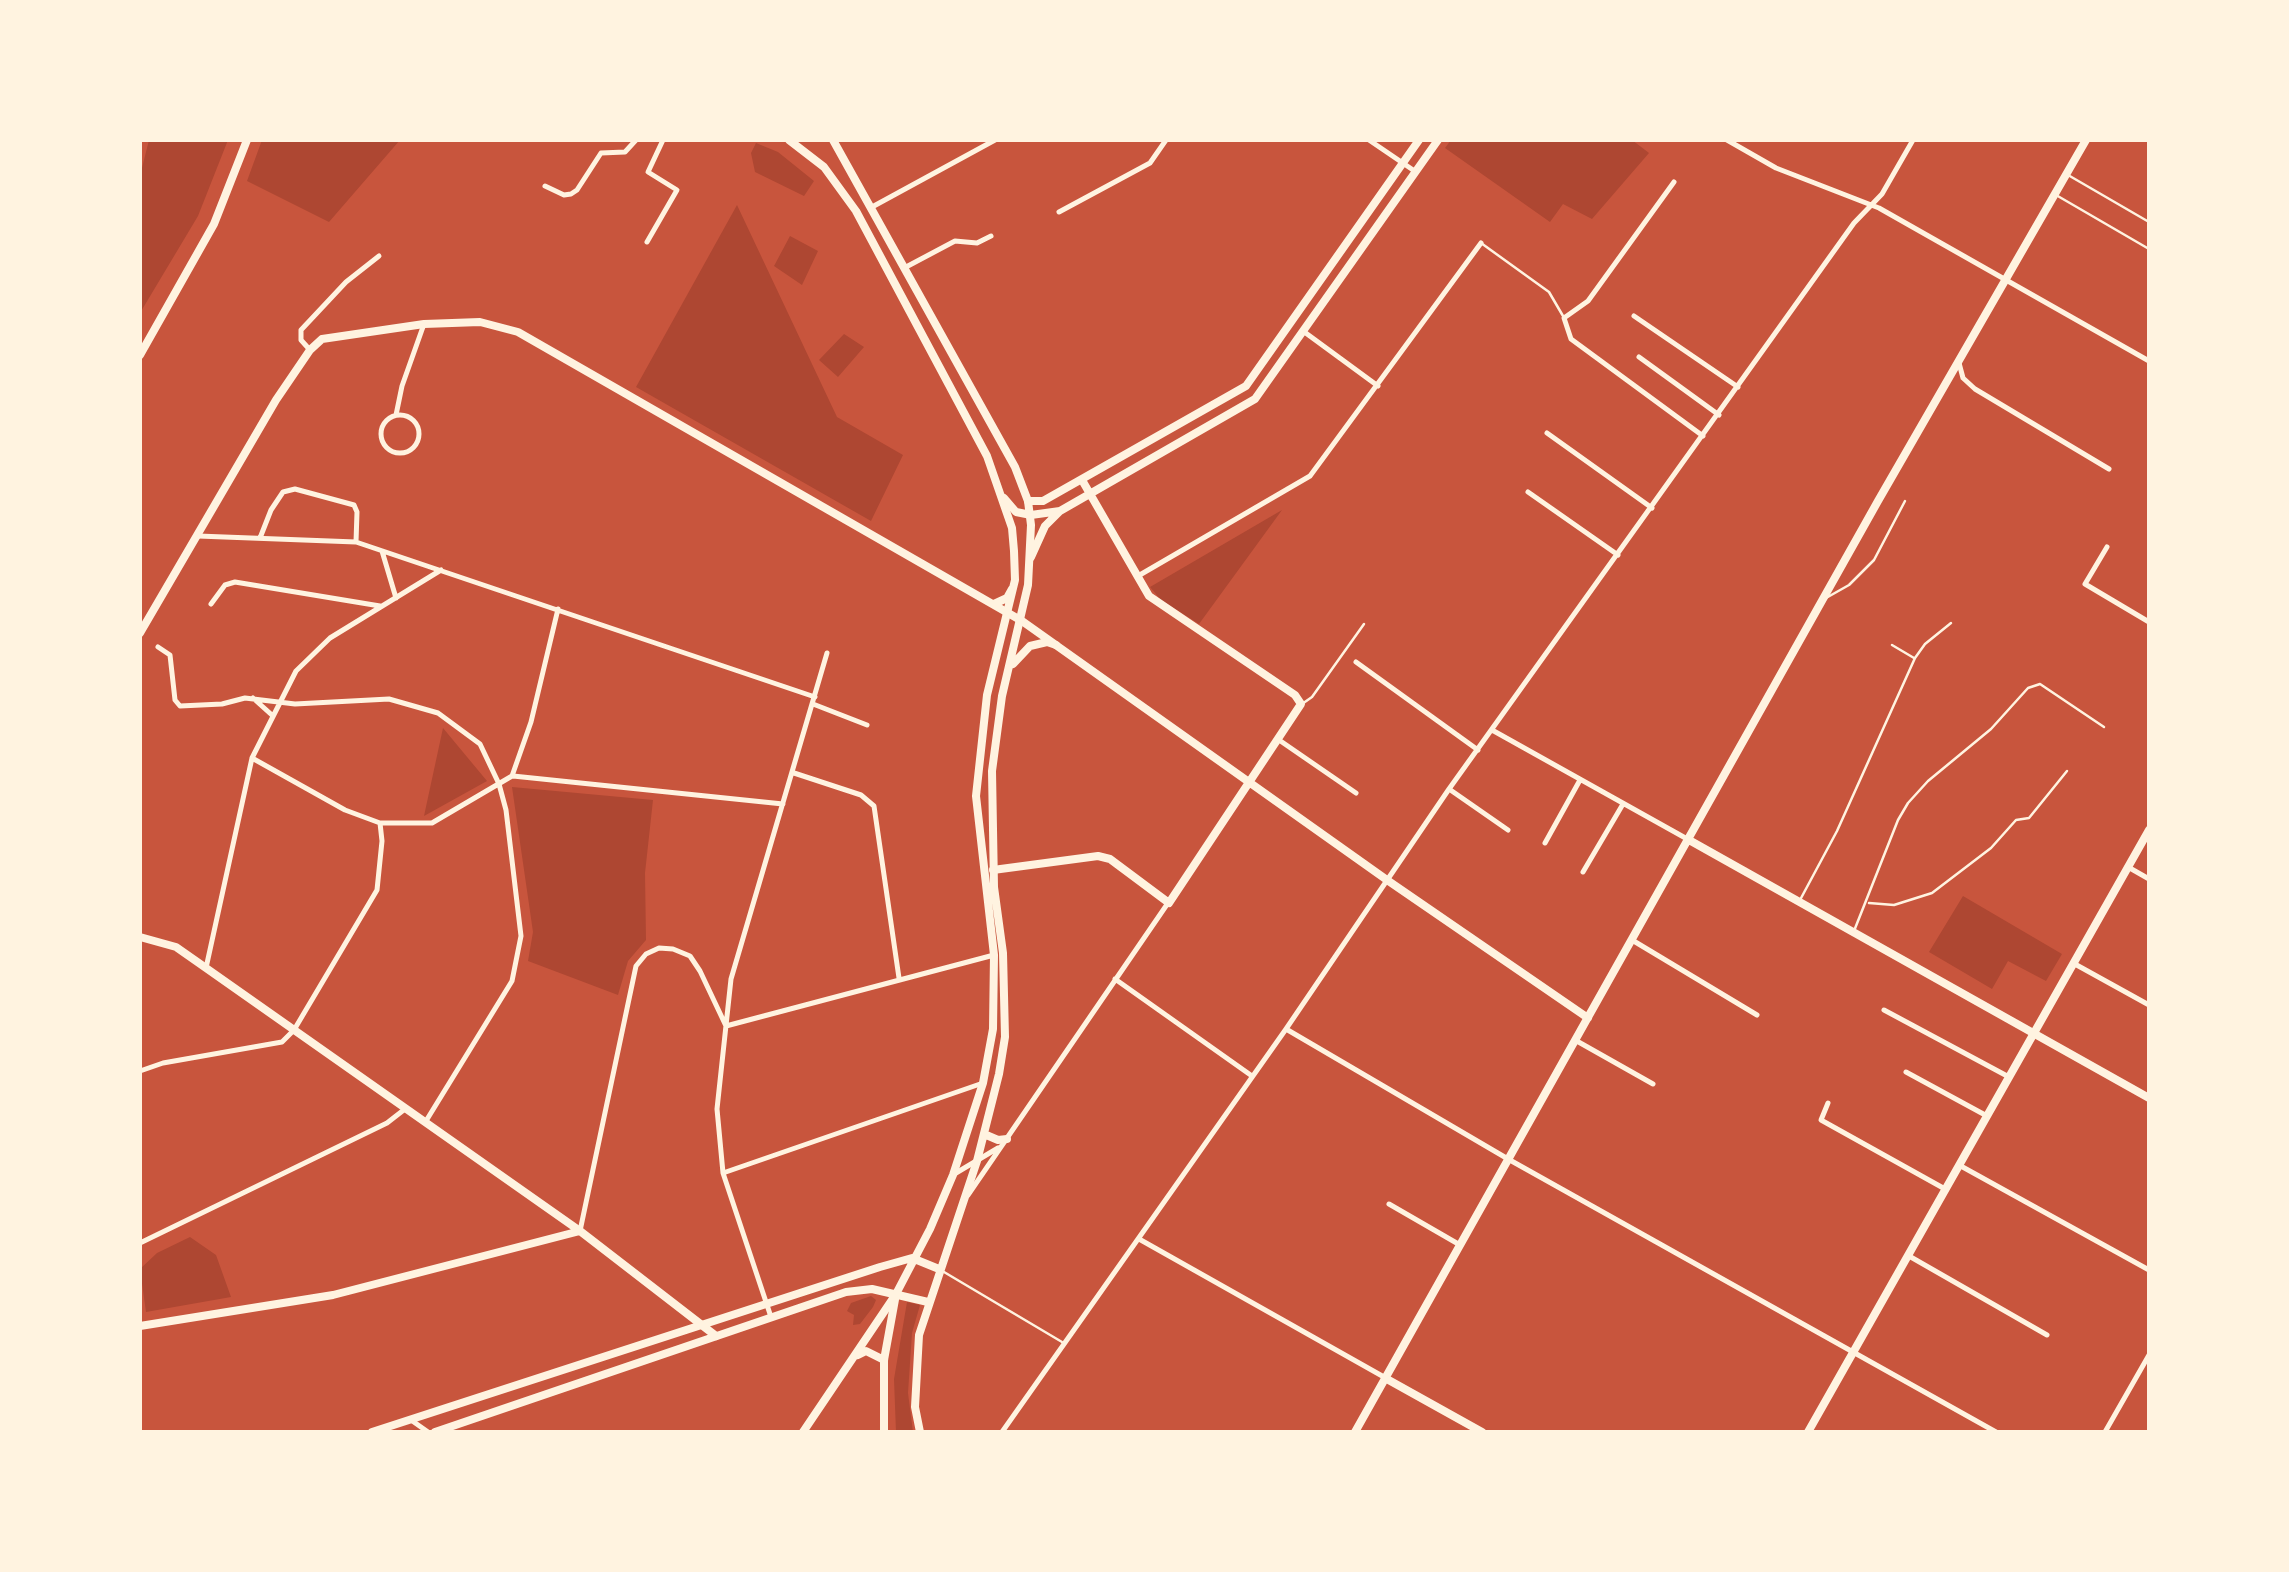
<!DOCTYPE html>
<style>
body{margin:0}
#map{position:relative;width:2289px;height:1572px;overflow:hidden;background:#c8553d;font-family:Karla,sans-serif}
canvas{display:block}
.frame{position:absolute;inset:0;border:142px solid #fff3e0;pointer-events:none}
</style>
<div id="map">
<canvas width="2289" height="1572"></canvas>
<div class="frame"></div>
</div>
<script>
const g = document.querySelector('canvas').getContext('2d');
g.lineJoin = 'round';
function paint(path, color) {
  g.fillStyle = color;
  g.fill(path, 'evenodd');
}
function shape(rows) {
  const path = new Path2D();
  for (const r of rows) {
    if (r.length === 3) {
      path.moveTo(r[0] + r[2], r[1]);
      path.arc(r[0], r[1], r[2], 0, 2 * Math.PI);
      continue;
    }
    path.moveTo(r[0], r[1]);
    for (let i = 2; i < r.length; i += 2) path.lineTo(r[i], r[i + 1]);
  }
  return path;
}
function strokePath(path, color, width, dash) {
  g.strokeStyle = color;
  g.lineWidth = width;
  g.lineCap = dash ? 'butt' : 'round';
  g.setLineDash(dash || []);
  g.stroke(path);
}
paint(shape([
 [149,140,228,140,198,216,140,313,140,176],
 [262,140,400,140,329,222,247,181],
 [1451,140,1632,140,1649,153,1592,219,1563,204,1550,222,1445,148],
 [756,143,778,152,814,181,804,196,755,172,751,153],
 [737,205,837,417,903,455,871,521,636,387],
 [790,236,818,251,802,285,774,266],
 [844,334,864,347,838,377,819,360],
 [1282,510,1199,624,1161,600,1150,587],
 [443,728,487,781,424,816],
 [512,787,653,800,645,873,646,940,628,961,618,995,528,961,533,932],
 [1963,896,2062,954,2046,981,2008,961,1992,989,1929,952],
 [190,1237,216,1255,231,1297,146,1312,140,1269,157,1253],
 [871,1296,876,1300,873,1307,860,1324,853,1325,854,1315,847,1311,851,1303],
 [907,1302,920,1305,912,1333,908,1393,913,1432,896,1432,894,1379]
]), '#ae4732');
strokePath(shape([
 [2068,175,2149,222],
 [2056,195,2149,249],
 [1481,243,1549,292,1563,316],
 [1826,598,1849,585,1874,560,1905,501],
 [1892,645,1914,658],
 [1302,704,1312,697,1364,624],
 [1800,900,1837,831,1915,658,1925,644,1951,623],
 [1869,903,1894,905,1932,893,1991,848,2016,820,2029,818,2067,771],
 [1854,931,1898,820,1908,803,1928,781,1991,729,2028,688,2040,684,2104,727],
 [944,1272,1062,1342]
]), '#fff3e0', 2.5);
strokePath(shape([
 [1369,140,1416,172],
 [1727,140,1776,168,1879,208,2149,361],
 [1674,182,1588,301,1564,318,1571,339,1703,436],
 [545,186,564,195,571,194,577,190,601,153,625,152,636,140],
 [872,207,995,140],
 [1059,212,1150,163,1166,140],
 [647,242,677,190,648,172,663,140],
 [906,267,955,241,977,243,991,236],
 [1634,316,1738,387],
 [1303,331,1378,386],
 [310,350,301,340,301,330,346,282,379,256],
 [1639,357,1719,415],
 [1959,363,1963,378,1975,389,2109,469],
 [396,415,402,386,424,324],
 [400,434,19],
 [1547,433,1652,508],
 [1528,492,1618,555],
 [198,536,356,542,815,697],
 [260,538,271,510,283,492,295,489,354,505,357,512,356,542],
 [2107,547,2085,584,2149,622],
 [382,551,396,598],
 [1138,576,1310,476,1481,243],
 [211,604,225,585,235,582,380,606],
 [158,647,170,655,175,700,180,706,222,704,245,698,295,704,389,699,438,713,480,744,499,784,506,810,521,936,512,981,426,1121],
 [1356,662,1478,750],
 [253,698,273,716],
 [813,704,867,725],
 [1492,730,1689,840],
 [1279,740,1356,793],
 [252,758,345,810,380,823,432,823,512,776,531,722,558,609],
 [794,773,861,795,874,806,899,978],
 [513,776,783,804],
 [1449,789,1508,830],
 [1545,843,1580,780],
 [2128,867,2149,879],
 [1583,872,1623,804],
 [1632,940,1757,1015],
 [2073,963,2149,1005],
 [206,968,252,758,296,671,330,638,441,570],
 [1115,979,1252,1076],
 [1884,1010,2009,1077],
 [726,1026,994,955],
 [1286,1029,1508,1159,1996,1432],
 [1575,1040,1653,1084],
 [140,1071,163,1063,282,1042,294,1030,377,890,382,841,380,823],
 [1906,1072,1987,1116],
 [1828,1103,1821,1120,1945,1189],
 [1959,1165,2149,1270],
 [723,1173,983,1083],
 [956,1173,998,1148],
 [968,1195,1168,903],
 [1389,1204,1460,1245],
 [580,1231,636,966,646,954,659,948,673,949,690,956,700,971,726,1026],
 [1139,1239,1384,1377],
 [140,1243,387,1123,405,1109],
 [1909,1256,2047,1335],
 [771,1317,723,1173,717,1109,731,979,827,653],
 [411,1420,428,1432],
 [1002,1432,1286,1029,1449,789,1854,223,1882,194,1913,140],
 [2105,1432,2149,1355]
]), '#fff3e0', 5);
strokePath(shape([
 [1004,498,1016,512,1031,515,1060,511,1255,399,1438,140],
 [1028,501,1043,501,1246,386,1419,140],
 [1031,557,1045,526,1060,511],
 [140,633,276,400,310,350,322,339,424,324,480,322,518,332,1022,621,1387,880,1588,1018],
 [1689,840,2149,1098],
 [993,870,1098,856,1110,859,1169,903,1301,704,1295,695,1149,596,1082,480],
 [140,937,176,947,206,968,580,1231,716,1336],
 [140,1326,333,1295,580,1231],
 [858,1355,866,1351,884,1360],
 [1385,1378,1482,1432],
 [803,1432,896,1294],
 [1355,1432,1878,501,2086,140]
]), '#fff3e0', 8);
strokePath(shape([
 [789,140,824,167,856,211,987,456,1012,528,1014,551,1015,580,987,695,976,796,994,955,993,1029,983,1083,953,1175,930,1229,896,1294,884,1360,884,1432],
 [833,140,1015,467,1028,501,1031,525,1028,585,1002,696,992,771,994,887,1003,953,1005,1037,999,1074,977,1161,919,1335,915,1407,920,1432],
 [140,355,214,224,247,140],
 [994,604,1007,598,1012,589],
 [1013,664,1030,646,1047,642,1056,645],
 [984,1134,998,1140,1007,1139],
 [372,1432,880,1267,912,1258,939,1269],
 [435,1432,846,1292,872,1289,928,1302],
 [1808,1432,2149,830]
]), '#fff3e0', 8);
</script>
